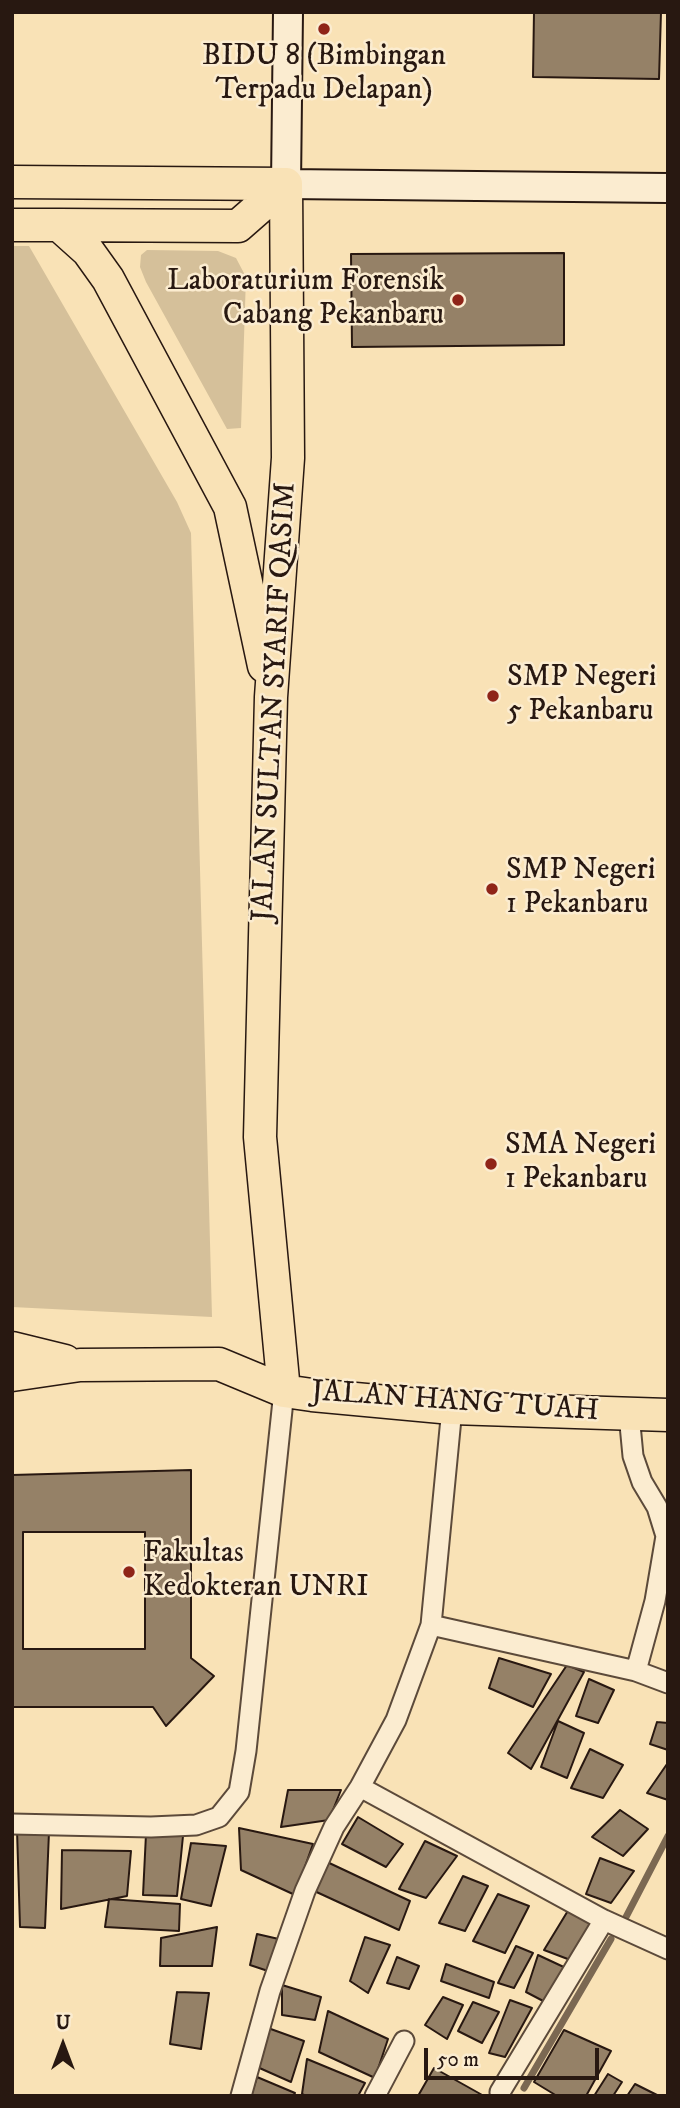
<!DOCTYPE html>
<style>
body{margin:0}
#map{position:relative;width:680px;height:2108px;overflow:hidden;background:#f9e2b6;font-family:"IM FELL DW Pica",serif}
canvas{display:block}
.frame{position:absolute;inset:0;border:14px solid #281811;pointer-events:none}
.north{position:absolute;left:28px;top:2010px;width:70px;height:70px;-webkit-text-stroke:5px #fbecd0;paint-order:stroke;rotate:0deg;font-size:19px;font-weight:700;line-height:28px;text-align:center;color:#281811}
.north::after{content:'';display:block;margin:auto;width:24px;height:32px;background:#281811;clip-path:polygon(50% 0,100% 100%,50% 72%,0 100%)}
.scale{position:absolute;left:424px;top:2048px;width:175px;height:32px;box-sizing:border-box;border:4px solid #281811;border-top:0;padding-left:9px;font-size:21px;line-height:24px;white-space:nowrap;color:#281811;-webkit-text-stroke:5px #fbecd0;paint-order:stroke}
</style>
<div id="map">
<canvas width="680" height="2108"></canvas>
<div class="frame"></div>
<div class="north">U</div>
<div class="scale">50 m</div>
</div>
<script>
const g = document.querySelector('canvas').getContext('2d');
g.lineJoin = 'round';
function paint(path, color) {
  g.fillStyle = color;
  g.fill(path, 'evenodd');
}
function shape(rows) {
  const path = new Path2D();
  for (const r of rows) {
    path.moveTo(r[0], r[1]);
    for (let i = 2; i < r.length; i += 2) path.lineTo(r[i], r[i + 1]);
  }
  return path;
}
function strokePath(path, color, width, dash) {
  g.strokeStyle = color;
  g.lineWidth = width;
  g.lineCap = dash ? 'butt' : 'round';
  g.setLineDash(dash || []);
  g.stroke(path);
}
function write(font, color, halo, rows, align = 'center') {
  g.font = font + ' "IM FELL DW Pica",serif';
  g.lineWidth = 5;
  g.setLineDash([]);
  g.textBaseline = 'middle';
  g.strokeStyle = halo;
  g.fillStyle = color;
  for (const [text, x, y, turn = 0] of rows) {
    g.save();
    g.translate(x, y);
    g.rotate((+turn || 0) * Math.PI / 180);
    g.textAlign = isNaN(turn) ? turn : align;
    if (halo) g.strokeText(text, 0, 0);
    g.fillText(text, 0, 0);
    g.restore();
  }
}
paint(shape([
 [12,246,29,246,177,502,191,533,212,1317,12,1307],
 [147,250,218,251,236,258,246,277,241,428,227,429,146,282,140,267,141,255]
]), '#d5c09a');
strokePath(shape([
 [626,1917,668,1836],
 [524,2088,611,1939]
]), '#7b6852', 7);
const building = shape([
 [534,12,661,12,659,79,533,77,534,12],
 [564,253,564,345,352,347,351,254,564,253],
 [191,1470,191,1658,214,1676,166,1726,153,1707,12,1707,12,1475,191,1470],
 [23,1532,145,1532,145,1649,23,1649,23,1532],
 [499,1658,551,1674,533,1707,489,1688,499,1658],
 [567,1665,584,1672,531,1769,508,1753,567,1665],
 [589,1679,614,1690,598,1723,576,1716,589,1679],
 [558,1721,584,1733,567,1778,541,1767,558,1721],
 [657,1722,668,1723,668,1750,650,1744,657,1722],
 [590,1749,623,1765,603,1798,571,1788,590,1749],
 [667,1764,668,1764,668,1800,647,1793,667,1764],
 [288,1790,341,1790,329,1820,281,1827,288,1790],
 [620,1810,648,1829,623,1856,592,1837,620,1810],
 [358,1817,403,1844,386,1867,342,1844,358,1817],
 [239,1828,313,1844,295,1895,241,1870,239,1828],
 [17,1830,49,1832,45,1928,20,1927,17,1830],
 [146,1834,183,1836,177,1896,143,1895,146,1834],
 [425,1841,457,1856,426,1898,399,1889,425,1841],
 [191,1843,226,1846,211,1906,181,1899,191,1843],
 [62,1850,131,1851,127,1896,61,1909,62,1850],
 [600,1858,634,1871,611,1903,586,1894,600,1858],
 [325,1861,410,1901,399,1930,310,1889,325,1861],
 [463,1876,488,1886,465,1931,439,1923,463,1876],
 [498,1894,529,1906,505,1953,473,1941,498,1894],
 [109,1899,180,1904,179,1931,105,1927,109,1899],
 [569,1909,592,1921,573,1961,544,1950,569,1909],
 [217,1927,212,1966,160,1966,161,1938,217,1927],
 [257,1934,283,1940,268,1971,250,1965,257,1934],
 [365,1937,390,1945,368,1993,350,1981,365,1937],
 [516,1946,533,1953,514,1988,498,1983,516,1946],
 [538,1955,568,1969,547,2003,526,1992,538,1955],
 [397,1957,419,1966,409,1989,387,1983,397,1957],
 [446,1964,494,1982,489,1998,441,1981,446,1964],
 [282,1985,321,1997,315,2020,282,2015,282,1985],
 [177,1992,209,1993,201,2049,170,2044,177,1992],
 [443,1997,463,2005,447,2039,425,2025,443,1997],
 [510,2000,532,2008,505,2057,489,2053,510,2000],
 [473,2002,499,2012,482,2043,458,2031,473,2002],
 [328,2011,388,2039,375,2078,319,2052,328,2011],
 [268,2028,304,2041,291,2082,255,2066,268,2028],
 [564,2030,611,2051,586,2096,557,2096,534,2082,564,2030],
 [307,2059,365,2083,358,2096,306,2096,302,2094,307,2059],
 [434,2068,484,2096,418,2096,434,2068],
 [608,2074,622,2082,613,2096,594,2096,608,2074],
 [257,2077,295,2093,293,2096,251,2096,257,2077],
 [635,2084,657,2095,627,2096,635,2084]
]);
paint(building, '#958167');
strokePath(building, '#281811', 2);
const street = shape([
 [629,1414,633,1456,642,1482,657,1507,666,1536,655,1601,636,1671],
 [431,1625,636,1671,668,1683],
 [360,1787,604,1920,668,1949],
 [12,1824,151,1827,196,1825,219,1817,239,1792,246,1751,284,1391],
 [500,2092,604,1920],
 [241,2096,270,1991,305,1891,334,1827,360,1787,396,1720,431,1625,452,1408],
 [375,2096,404,2041]
]);
const secondary = shape([
 [288,12,286,184,668,188]
]);
const primary = shape([
 [12,182,286,184],
 [12,225,59,225,88,251,108,279,230,507,264,666],
 [59,225,238,226,286,184],
 [12,1348,65,1361],
 [12,1375,80,1365,219,1364,284,1391,312,1395,452,1408,668,1415],
 [284,1391,260,1137,271,697,288,458,286,184]
]);
strokePath(street, '#5c4a3a', 23);
strokePath(secondary, '#281811', 32);
strokePath(primary, '#281811', 35);
strokePath(street, '#fbecd0', 19);
strokePath(secondary, '#fbecd0', 28);
strokePath(primary, '#f9e2b6', 32);
for (const [x, y, r, color] of [
 [324,29,7,"#8f2418"],
 [458,300,7,"#8f2418"],
 [493,696,7,"#8f2418"],
 [492,889,7,"#8f2418"],
 [491,1164,7,"#8f2418"],
 [129,1572,7,"#8f2418"]
]) {
  const dot = new Path2D();
  dot.arc(x, y, r, 0, 2 * Math.PI);
  g.fillStyle = color;
  g.fill(dot);
  strokePath(dot, '#fbecd0', 2.5);
}
write('30px', '#281811', '#fbecd0', [
 ["BIDU 8 (Bimbingan",324,58,"center"],
 ["Terpadu Delapan)",324,92,"center"],
 ["Laboraturium Forensik",444,283,"right"],
 ["Cabang Pekanbaru",444,317,"right"],
 ["SMP Negeri",507,679],
 ["5 Pekanbaru",507,713],
 ["SMP Negeri",506,872],
 ["1 Pekanbaru",506,906],
 ["SMA Negeri",505,1147],
 ["1 Pekanbaru",505,1181],
 ["Fakultas",143,1555],
 ["Kedokteran UNRI",143,1589]
], 'left');
write('30px', '#281811', '#fbecd0', [
 ["JALAN SULTAN SYARIF QASIM",276,702,-87],
 ["JALAN HANG TUAH",455,1403,4]
]);
</script>
